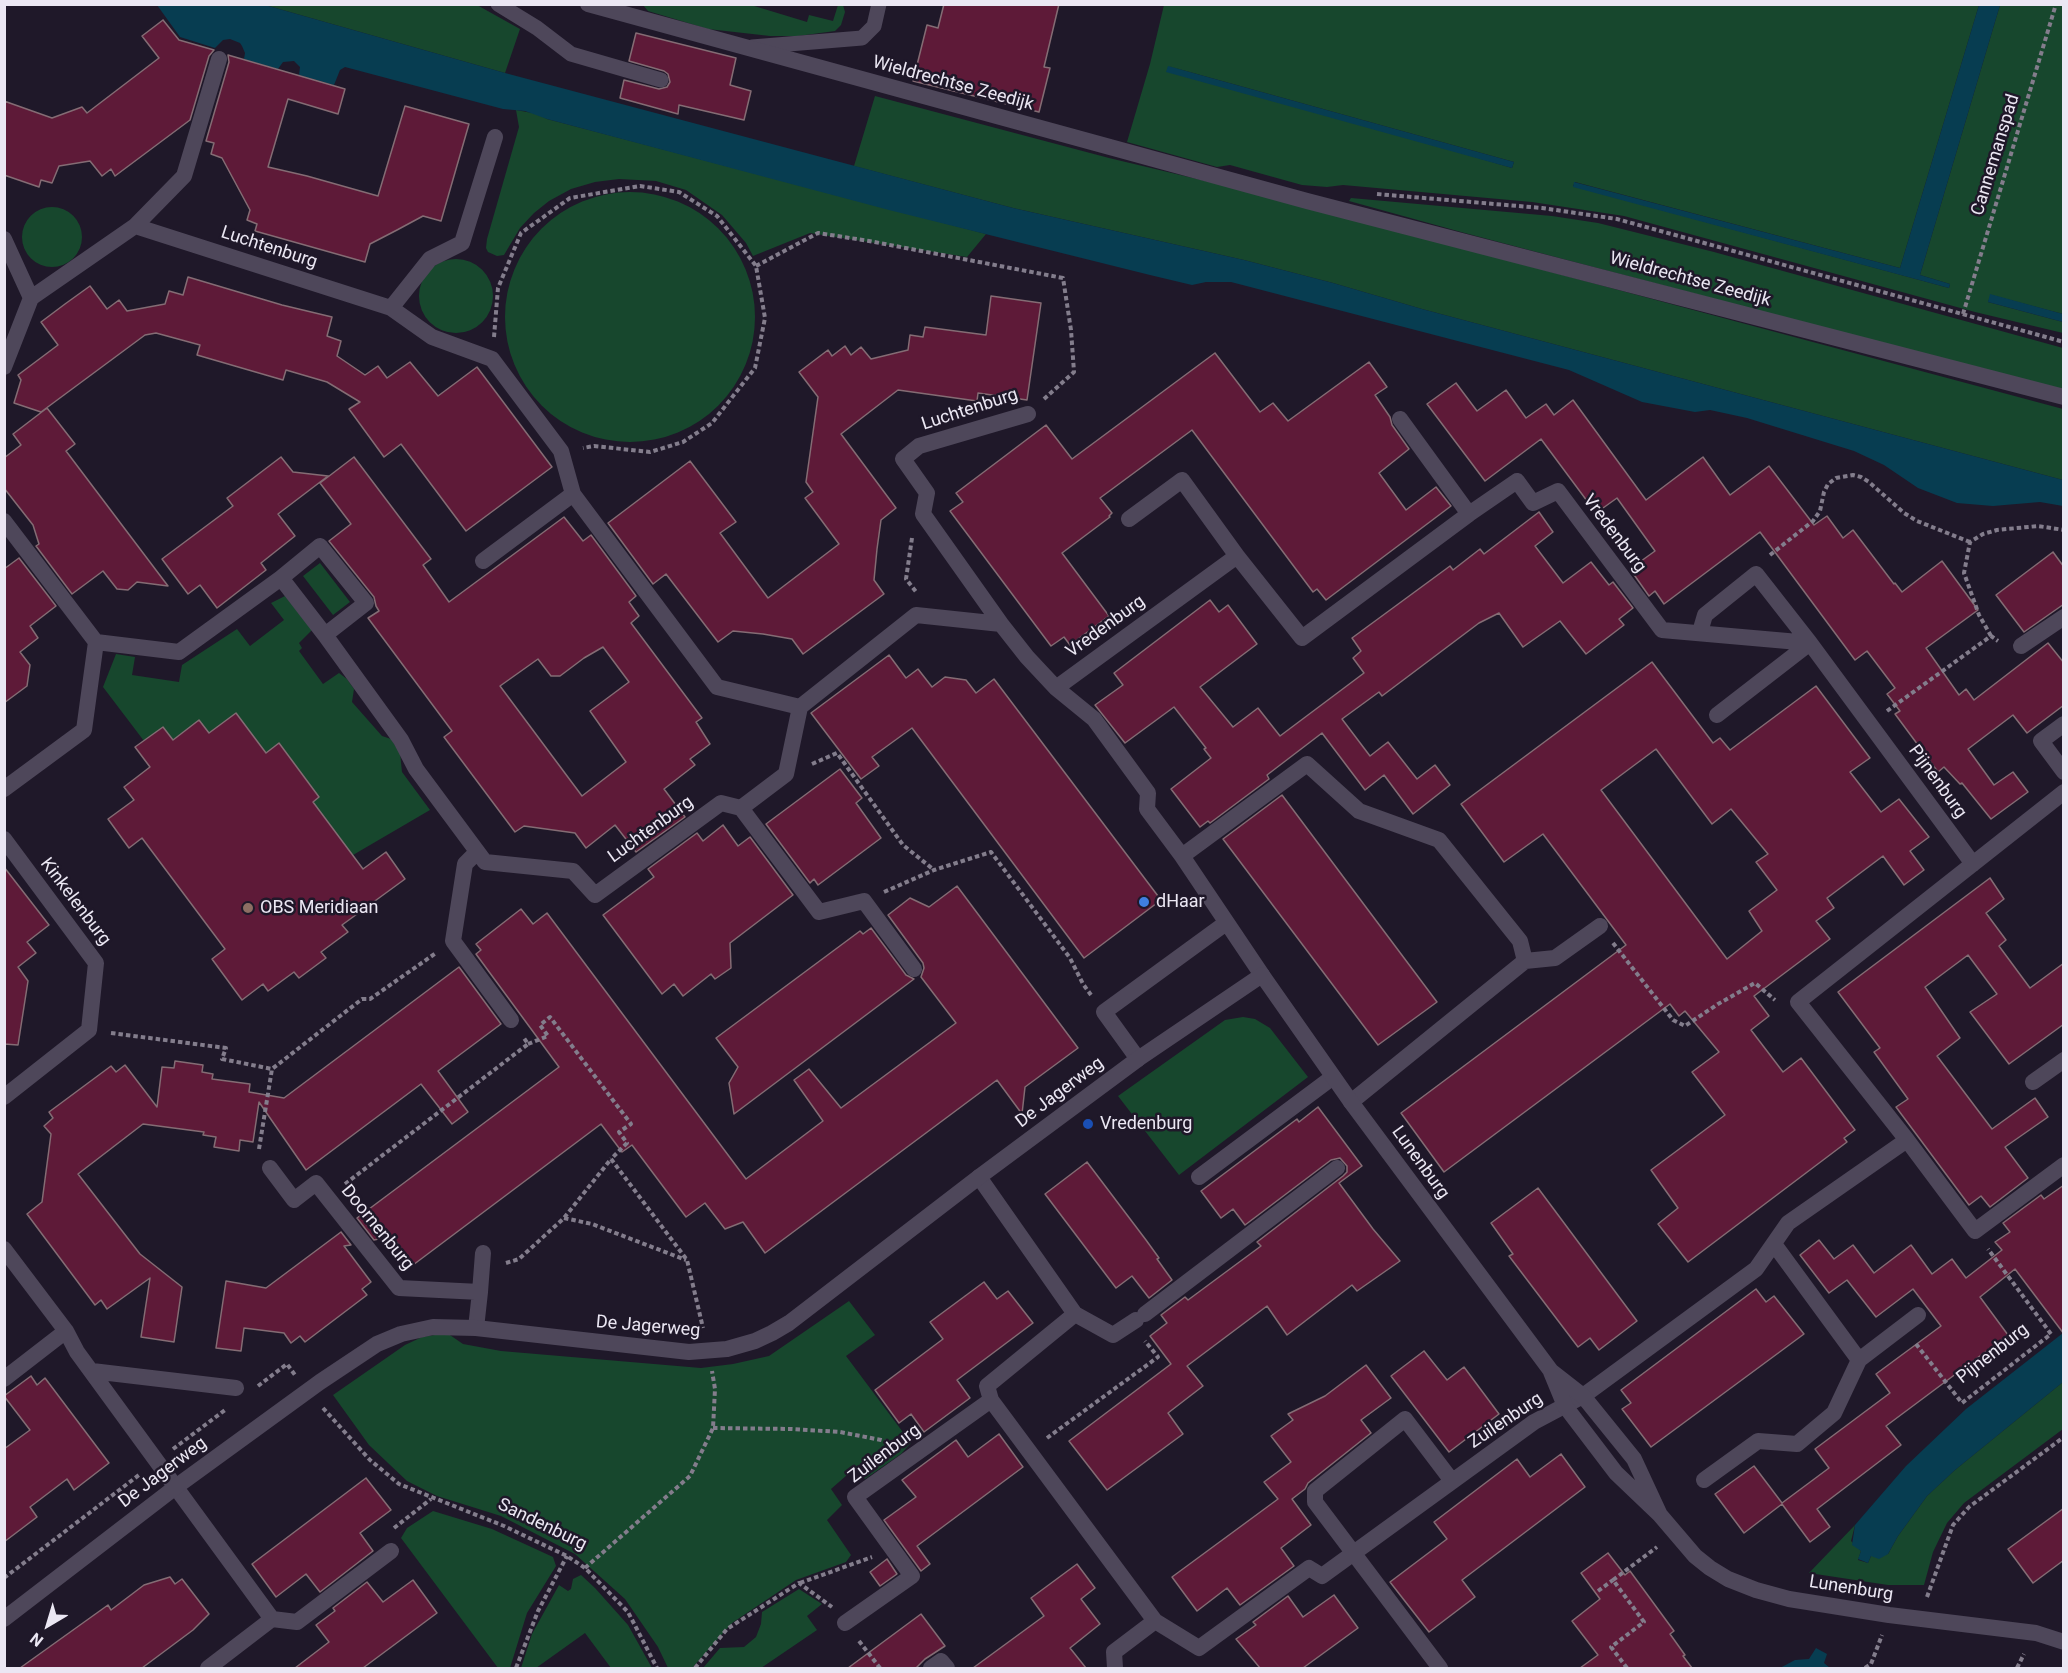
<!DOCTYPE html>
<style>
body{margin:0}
#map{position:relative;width:2068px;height:1673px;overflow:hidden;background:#1f1829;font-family:Roboto,sans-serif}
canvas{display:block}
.frame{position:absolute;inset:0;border:6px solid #ebe7f3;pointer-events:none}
.north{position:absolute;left:18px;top:1595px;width:60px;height:60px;-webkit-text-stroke:4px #1f1829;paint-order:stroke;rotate:218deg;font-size:16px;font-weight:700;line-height:24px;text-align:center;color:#ebe7f3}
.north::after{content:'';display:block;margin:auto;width:21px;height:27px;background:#ebe7f3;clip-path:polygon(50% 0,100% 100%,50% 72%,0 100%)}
</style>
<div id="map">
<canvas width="2068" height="1673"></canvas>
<div class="frame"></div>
<div class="north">N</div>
</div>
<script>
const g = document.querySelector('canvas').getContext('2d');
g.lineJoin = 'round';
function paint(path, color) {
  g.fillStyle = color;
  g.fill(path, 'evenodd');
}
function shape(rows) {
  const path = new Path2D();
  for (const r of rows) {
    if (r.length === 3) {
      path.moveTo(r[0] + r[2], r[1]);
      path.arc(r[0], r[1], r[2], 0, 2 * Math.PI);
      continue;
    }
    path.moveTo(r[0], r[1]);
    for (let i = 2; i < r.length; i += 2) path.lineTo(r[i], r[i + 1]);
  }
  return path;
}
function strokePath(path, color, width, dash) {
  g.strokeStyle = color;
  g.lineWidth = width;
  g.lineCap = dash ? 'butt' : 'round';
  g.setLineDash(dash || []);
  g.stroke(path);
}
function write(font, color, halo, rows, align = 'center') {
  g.font = font + ' Roboto,sans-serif';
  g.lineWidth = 5;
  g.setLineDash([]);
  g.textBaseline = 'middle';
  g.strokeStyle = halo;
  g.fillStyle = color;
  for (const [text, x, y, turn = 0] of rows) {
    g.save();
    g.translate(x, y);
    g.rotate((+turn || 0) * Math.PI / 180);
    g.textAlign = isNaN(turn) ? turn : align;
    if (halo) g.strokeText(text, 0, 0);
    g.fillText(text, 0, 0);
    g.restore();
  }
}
paint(shape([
 [265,5,477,5,520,29,505,73],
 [643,5,751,5,807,22,809,15,833,21,838,5,843,5,845,12,841,25,835,31,798,36,770,36,708,29,648,11],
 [1164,5,1979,5,1900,268,1575,182,1573,186,1949,288,1950,284,1920,275,2000,5,2063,5,2063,314,1991,295,1988,302,2063,322,2063,333,1975,312,1624,216,1532,202,1343,185,1327,187,1302,185,1230,165,1217,167,1127,142,1150,64],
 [1168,66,1514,162,1512,168],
 [875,96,1109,158,1260,194,2063,409,2063,480,1422,309,1333,283,1244,260,1013,208,854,166],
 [516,110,538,114,547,119,986,234,967,257,810,233,753,256,746,243,722,215,686,190,656,181,619,179,595,182,571,189,549,201,534,213,520,228,504,255,497,256,488,252,486,248,487,239,519,127],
 [630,317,125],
 [1351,198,1552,216,1598,223,1714,252,2063,348,2063,391,1461,232,1349,201],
 [52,237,30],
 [456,296,37],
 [320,563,350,602,333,615,303,576],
 [285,596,312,630,299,643,302,648,299,651,323,684,339,673,347,679,354,689,352,702,382,736,391,739,400,753,402,772,430,810,353,855,313,802,319,797,280,744,265,754,209,733,199,720,173,740,163,727,144,741,103,687,116,654,135,657,132,675,179,682,182,665,237,629,250,646,284,620,271,603],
 [1243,1017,1255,1019,1270,1028,1308,1077,1179,1175,1118,1096,1225,1020],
 [849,1301,875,1335,846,1356,911,1443,901,1454,865,1479,855,1468,831,1489,842,1505,827,1520,851,1555,846,1562,796,1580,732,1623,692,1668,668,1668,658,1647,625,1599,575,1554,501,1516,437,1496,407,1481,369,1445,333,1395,405,1345,422,1337,447,1333,463,1344,501,1351,701,1368,733,1364,769,1356],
 [2063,1382,2063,1429,1964,1503,1947,1523,1933,1552,1924,1585,1888,1585,1809,1573,1855,1525,1851,1541,1861,1551,1858,1560,1868,1563,1871,1556,1888,1554,1898,1536,1927,1496,1955,1470],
 [433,1511,492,1529,553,1557,556,1566,527,1613,510,1668,498,1668,401,1538,407,1528],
 [581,1575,595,1588,628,1625,652,1668,611,1668,585,1633,536,1668,521,1668,532,1634,559,1585,568,1591,571,1589,573,1579],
 [799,1589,822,1604,807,1616,817,1630,761,1668,703,1668,720,1648,744,1647,756,1637,761,1624,762,1612]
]), '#17472d');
paint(shape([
 [157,5,265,5,505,73,1013,208,1244,260,1333,283,1422,309,2063,480,2063,506,2040,502,1993,506,1957,503,1918,488,1884,465,1854,451,1747,418,1710,410,1695,412,1642,402,1569,370,1231,282,1206,282,1192,285,1150,275,889,210,547,119,525,111,503,109,345,67,340,70,334,85,299,75,300,67,294,61,283,62,278,69,244,59,245,53,242,46,240,43,230,39,223,40,215,48,180,37],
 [1979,5,2000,5,1920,275,1950,284,1949,288,1573,187,1574,182,1900,268],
 [1168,66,1514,162,1512,168,1166,72],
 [1990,294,2063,314,2063,322,1988,302],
 [2063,1333,2063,1382,1955,1470,1927,1496,1898,1536,1888,1554,1879,1559,1871,1556,1868,1563,1858,1559,1861,1551,1852,1545,1855,1525,1906,1466,1966,1409],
 [1816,1648,1827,1654,1824,1663,1830,1668,1780,1668,1795,1660,1809,1659]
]), '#073d51');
const building = shape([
 [944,4,1059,4,1044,67,1050,68,1039,112,913,81,927,25,938,28,944,4],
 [163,20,179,40,214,50,209,56,190,120,115,176,111,169,102,176,90,161,59,166,52,183,41,180,39,187,4,175,4,101,52,118,82,107,87,113,159,58,142,36,163,20],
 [636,33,736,58,730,85,751,91,744,120,679,105,678,114,620,98,624,80,659,89,667,87,670,82,668,74,664,71,629,61,636,33],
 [228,55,345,89,338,114,288,99,268,167,307,176,378,196,405,106,469,124,441,221,423,216,397,230,370,244,365,262,255,231,257,224,247,220,250,210,222,158,211,154,214,143,206,141,229,62,228,55],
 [188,277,282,305,332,317,327,336,341,341,337,356,365,375,378,366,387,378,410,362,438,396,477,367,552,467,466,531,401,444,384,457,349,409,360,402,327,382,286,370,283,380,197,355,200,345,156,333,145,335,41,412,14,403,21,380,18,375,58,345,41,322,65,304,90,286,107,309,119,300,127,311,165,304,169,291,183,295,188,277],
 [991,296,1041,303,1027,400,978,393,977,401,898,390,841,434,896,508,881,520,877,549,874,580,884,594,803,654,792,639,763,634,733,631,718,642,666,574,653,584,608,523,690,461,736,522,720,533,768,598,839,544,805,498,813,492,806,482,818,397,799,372,828,350,832,356,845,346,851,355,861,347,871,359,908,350,910,335,923,337,925,327,986,335,991,296],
 [1215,353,1260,412,1273,403,1288,421,1369,362,1387,387,1375,395,1390,417,1392,425,1409,449,1379,473,1406,510,1436,487,1451,506,1326,600,1317,589,1313,592,1192,430,1100,498,1112,513,1109,516,1110,517,1062,553,1109,616,1070,645,1064,637,1051,646,950,511,963,502,956,493,1046,425,1072,459,1215,353],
 [1456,383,1477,411,1506,390,1526,418,1546,404,1554,415,1573,400,1646,500,1703,457,1730,495,1769,466,1814,525,1827,516,1843,538,1853,530,1894,584,1895,583,1902,592,1942,561,1978,610,1926,648,1959,695,1966,689,1974,700,2048,643,2064,663,2064,705,2027,733,2013,715,1968,749,1994,785,2013,772,2028,792,1991,819,1962,783,1960,784,1944,767,1938,772,1895,714,1900,711,1887,694,1895,688,1867,651,1855,660,1760,532,1664,604,1655,591,1649,596,1630,569,1655,551,1617,498,1596,513,1541,439,1485,481,1427,404,1456,383],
 [47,408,75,444,66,451,168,586,137,582,128,590,117,589,103,571,72,594,36,546,39,544,33,525,4,488,4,458,21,445,13,434,47,408],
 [281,457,293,472,328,476,278,514,295,536,261,563,266,570,217,608,200,585,188,594,162,559,233,506,227,498,281,457],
 [354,457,431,559,423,565,449,602,564,517,583,541,591,535,636,596,629,602,639,616,631,623,702,718,696,722,710,744,690,759,695,765,664,789,685,817,636,852,615,825,586,848,575,833,524,826,515,832,444,737,452,731,368,618,379,611,376,606,374,597,329,541,351,524,320,483,354,457],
 [603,647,629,682,590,711,626,762,582,796,500,686,538,659,551,676,560,676,584,658,603,647],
 [1539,512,1553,532,1535,546,1563,583,1591,562,1609,585,1613,582,1633,608,1619,619,1624,625,1586,654,1560,621,1523,647,1499,613,1479,623,1382,696,1379,692,1342,719,1370,756,1388,742,1417,779,1435,765,1450,785,1413,814,1384,775,1365,790,1322,733,1267,775,1269,779,1210,823,1208,821,1200,827,1171,789,1211,758,1204,749,1206,748,1174,707,1125,743,1095,705,1123,685,1114,673,1210,600,1219,612,1228,605,1257,644,1200,687,1233,727,1258,708,1280,736,1364,673,1353,658,1361,651,1352,638,1450,566,1453,570,1480,549,1484,554,1539,512],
 [2053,552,2064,567,2064,604,2024,632,1996,595,2053,552],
 [19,558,56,606,30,626,38,638,20,652,30,665,27,686,4,703,4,569,19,558],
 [889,655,906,678,918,669,932,687,945,677,966,680,976,693,994,679,1161,900,1084,958,912,728,872,757,879,766,861,779,811,713,889,655],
 [1652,662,1713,743,1720,738,1730,750,1816,686,1870,758,1850,772,1881,812,1899,799,1929,837,1910,851,1924,870,1904,885,1883,856,1827,898,1834,908,1816,921,1830,939,1754,996,1769,1016,1751,1030,1783,1072,1801,1058,1855,1130,1844,1138,1847,1142,1688,1262,1658,1224,1678,1208,1651,1170,1725,1115,1692,1072,1719,1052,1685,1011,1679,1016,1670,1004,1444,1172,1401,1113,1626,945,1543,834,1504,862,1461,804,1652,662],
 [1656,749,1712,824,1731,809,1768,854,1756,862,1777,890,1749,911,1762,931,1727,959,1601,790,1656,749],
 [236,713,266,753,279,743,319,797,313,802,363,869,386,852,405,879,342,925,348,932,321,952,326,958,299,978,294,972,268,991,263,984,242,1000,212,959,225,949,142,838,129,848,108,819,134,800,124,787,150,767,135,747,163,727,173,740,199,720,209,733,236,713],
 [840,769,862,798,856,803,881,838,818,885,814,879,810,883,766,824,840,769],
 [1282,795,1437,1002,1378,1045,1223,839,1282,795],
 [723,825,738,846,750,837,793,895,730,943,731,968,715,979,711,974,683,996,674,984,662,994,603,915,654,877,648,869,697,833,703,841,723,825],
 [4,867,49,925,27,942,36,953,18,967,28,981,18,1045,4,1044,4,867],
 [1990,878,2004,899,1986,913,2006,940,1999,946,2030,988,2064,963,2064,1024,2009,1064,1970,1012,1997,994,1968,955,1925,987,1960,1038,1937,1056,1992,1129,2035,1098,2048,1117,2005,1147,2028,1178,1990,1207,1981,1196,1969,1205,1896,1107,1908,1099,1874,1052,1880,1048,1838,992,1990,878],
 [957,886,1078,1048,1025,1087,1022,1114,997,1080,765,1253,743,1222,725,1229,705,1203,686,1217,632,1145,622,1152,601,1124,413,1265,392,1236,374,1240,357,1218,559,1067,476,954,481,950,476,944,521,909,533,924,547,913,746,1179,823,1121,794,1080,809,1069,841,1108,956,1023,921,977,924,968,923,963,888,915,910,898,929,907,957,886],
 [871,928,906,975,914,979,734,1114,729,1083,738,1067,716,1038,860,931,863,934,871,928],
 [459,967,501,1024,438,1071,468,1112,452,1124,421,1084,306,1170,259,1102,253,1142,240,1140,239,1151,214,1147,216,1137,203,1135,204,1132,143,1124,78,1174,140,1254,182,1287,174,1342,141,1337,150,1278,107,1309,101,1300,95,1305,27,1214,42,1202,51,1134,44,1126,53,1118,49,1112,111,1066,116,1072,125,1065,157,1107,162,1067,174,1068,175,1061,203,1065,202,1072,213,1074,212,1079,250,1084,249,1092,284,1098,459,967],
 [1318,1107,1362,1166,1339,1183,1373,1229,1400,1261,1357,1291,1352,1285,1287,1335,1267,1306,1187,1366,1203,1386,1168,1413,1183,1434,1107,1490,1069,1441,1171,1364,1150,1336,1167,1323,1161,1315,1185,1297,1188,1300,1261,1246,1257,1242,1343,1176,1347,1172,1347,1166,1340,1158,1331,1160,1245,1225,1233,1209,1221,1218,1201,1191,1297,1119,1299,1122,1318,1107],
 [1087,1162,1146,1240,1159,1258,1157,1259,1172,1280,1149,1298,1132,1276,1116,1288,1045,1194,1087,1162],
 [2064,1185,2064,1334,2015,1269,1980,1297,2008,1335,1886,1426,1901,1445,1817,1509,1830,1527,1810,1542,1782,1504,1744,1533,1715,1494,1754,1466,1782,1503,1829,1468,1815,1449,1890,1393,1876,1374,1941,1326,1913,1289,1876,1317,1847,1280,1829,1293,1800,1255,1819,1240,1834,1259,1853,1245,1874,1273,1911,1245,1932,1274,1952,1259,1966,1278,2002,1250,1995,1242,2010,1232,2003,1223,2041,1195,2044,1199,2064,1185],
 [1538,1188,1637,1321,1599,1350,1590,1338,1578,1347,1509,1256,1513,1254,1491,1223,1538,1188],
 [341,1232,351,1245,344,1246,371,1282,362,1289,367,1295,305,1342,300,1336,291,1343,284,1333,244,1328,241,1351,216,1348,226,1281,266,1288,341,1232],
 [984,1282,997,1299,1008,1291,1033,1323,957,1380,970,1398,924,1432,911,1414,899,1423,875,1390,943,1339,930,1322,984,1282],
 [1756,1289,1766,1302,1774,1296,1804,1334,1651,1447,1622,1409,1631,1403,1621,1390,1756,1289],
 [1424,1351,1447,1380,1464,1367,1499,1414,1449,1452,1391,1376,1424,1351],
 [1366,1365,1391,1398,1361,1420,1371,1433,1308,1483,1305,1489,1292,1499,1311,1525,1281,1548,1294,1566,1240,1605,1227,1588,1197,1611,1172,1577,1278,1499,1264,1482,1291,1462,1271,1436,1293,1420,1288,1414,1325,1396,1366,1365],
 [31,1376,37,1385,45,1378,109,1463,74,1490,67,1479,30,1507,37,1517,4,1542,4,1449,30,1430,4,1396,31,1376],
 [999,1434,1023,1467,917,1546,930,1564,921,1571,884,1520,916,1497,902,1480,956,1440,968,1457,999,1434],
 [1561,1454,1585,1487,1462,1580,1475,1597,1429,1632,1390,1582,1447,1539,1434,1522,1517,1459,1530,1477,1561,1454],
 [366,1478,391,1510,360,1533,373,1551,320,1592,306,1574,276,1597,252,1564,366,1478],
 [2064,1508,2064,1560,2033,1583,2008,1549,2064,1508],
 [1608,1553,1625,1575,1630,1571,1674,1631,1670,1634,1685,1655,1683,1656,1692,1668,1580,1668,1598,1655,1572,1621,1600,1599,1581,1573,1608,1553],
 [887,1559,897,1574,880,1586,870,1572,887,1559],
 [1077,1564,1095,1588,1081,1599,1100,1624,1070,1648,1086,1668,973,1668,1044,1616,1031,1598,1077,1564],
 [170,1577,175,1584,182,1579,209,1614,193,1630,142,1668,20,1668,108,1605,111,1610,144,1585,170,1577],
 [413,1580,437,1613,363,1668,295,1668,329,1642,316,1625,335,1611,333,1608,367,1582,383,1602,413,1580],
 [1334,1595,1358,1628,1303,1668,1260,1668,1236,1639,1256,1625,1253,1622,1288,1596,1303,1617,1334,1595],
 [921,1614,945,1646,925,1659,916,1668,848,1668,921,1614]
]);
paint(building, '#5e1a38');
strokePath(building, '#846c74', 1.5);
strokePath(shape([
 [1377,194,1542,208,1617,219,2064,342],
 [756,266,818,233,869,241,1063,278,1071,330,1074,372,1043,400],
 [1963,314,2056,4],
 [494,337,498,288,521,233,570,198,640,186,679,192,717,216,756,266,765,318,755,368,712,423,683,442,650,452,594,446,583,448],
 [912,538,906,579,917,593],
 [1770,555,1813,521,1820,511,1824,492,1828,484,1836,478,1853,475,1861,477,1869,482,1904,513,1917,521,1970,542],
 [1991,636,1979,615,1964,573,1970,542,1983,534,1997,530,2038,526,2064,530],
 [1887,711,1991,636,1998,641],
 [812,764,837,753,903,845,934,870],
 [884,892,934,870,991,852,1070,958,1083,984,1091,995],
 [1613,943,1673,1020,1685,1026,1718,1004,1755,983,1775,1000],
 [111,1033,226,1048,222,1059,272,1069,362,999,370,999,436,953],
 [528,1044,548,1036,540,1025,550,1017,631,1124,619,1132,627,1143,611,1159],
 [259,1149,272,1069],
 [345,1184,528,1044,524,1038],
 [564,1218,592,1224,686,1260],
 [506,1263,519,1259,564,1218,611,1159,687,1260,703,1328],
 [1916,1344,1962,1403,2051,1334,1988,1249],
 [258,1386,287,1364,295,1375],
 [323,1408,370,1460,399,1484,504,1526,567,1556,585,1568,628,1612,657,1668],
 [713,1428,792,1429,840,1432,881,1440,891,1443],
 [1047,1438,1158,1357,1145,1341],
 [173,1449,225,1410],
 [394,1528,431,1499],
 [585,1568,690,1476,713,1428,715,1389,712,1371],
 [4,1578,139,1475],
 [800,1583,872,1557],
 [1598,1591,1613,1580],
 [1927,1597,1953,1525,1969,1507,2064,1437],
 [859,1641,880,1668],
 [516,1668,538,1611,567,1556],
 [695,1668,727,1629,799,1583,832,1607],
 [1627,1668,1611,1647,1644,1622,1613,1580,1657,1547],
 [1865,1668,1871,1664,1882,1635],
 [2017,1668,2024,1654]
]), '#837d8c', 4, [4.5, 3]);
strokePath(shape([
 [498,4,537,28,571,54,661,80],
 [752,47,862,38,874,26,879,4]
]), '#4e475a', 15);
strokePath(shape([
 [588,4,1307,201,2064,397],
 [135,226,391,308,432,337,492,359,561,451,573,494,717,687,800,707],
 [4,239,31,298,4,367],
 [31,298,135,226,184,176,219,59],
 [391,308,430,259,462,243,495,137],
 [1469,514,1517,481,1533,503,1558,491,1662,630,1810,643,1973,864],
 [1129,519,1182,480,1237,556],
 [4,521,96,642,179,652,281,578,325,635,401,740,416,769,485,862,573,871,595,895,721,803,741,808,786,774,800,707,916,615,1001,624,1027,657,1056,688,1094,719,1148,793,1147,809,1182,856],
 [483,561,573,494],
 [281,578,320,546,366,603,325,635],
 [1001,624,923,514,927,493,903,459,919,446,1028,414],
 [1700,632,1705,615,1756,574,1810,643,1717,715],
 [2021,646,2064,617],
 [1056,688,1237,556,1302,638,1469,514,1400,419],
 [2064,724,2041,741,2064,772],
 [4,789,84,730,96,642],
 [741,808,819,912,864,901,914,969],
 [4,839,96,963,89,1030,4,1097],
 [477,852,465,864,453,941,511,1020],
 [1525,961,1555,958,1600,926],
 [1262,975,1182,856,1307,764,1359,811,1439,840,1520,941,1525,961,1351,1102],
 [1138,1059,1104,1012,1226,923],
 [2033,1082,2064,1060],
 [1907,1140,1975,1231,2064,1165],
 [270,1168,294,1200,316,1183,399,1288,480,1292,476,1328],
 [979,1177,1075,1314,987,1386,991,1400,1155,1621,1114,1652,1115,1668],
 [1199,1177,1333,1077],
 [4,1249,66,1331,77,1352,272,1619],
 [480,1292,483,1253],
 [1075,1314,1113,1335,1136,1320],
 [1145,1314,1337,1168],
 [1859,1360,1918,1315],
 [92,1371,236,1388],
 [4,1379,66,1331],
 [1704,1480,1758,1441,1797,1444,1834,1413,1859,1360,1774,1244],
 [1155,1621,1199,1648,1309,1568,1322,1576,1534,1422,1583,1396,1756,1269,1788,1223,1907,1140,1798,1002,2064,792],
 [845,1623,912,1576,855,1497,991,1400],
 [208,1668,272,1619,297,1622,391,1551],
 [931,1668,941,1661,947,1668],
 [1440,1668,1315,1502,1315,1491,1405,1419,1452,1481]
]), '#4e475a', 16);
strokePath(shape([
 [1551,1372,1565,1406,1616,1473,1660,1515,1695,1556,1710,1568,1728,1579,1756,1590,1789,1599,1889,1615,2036,1633,2064,1642],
 [4,1619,177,1486,320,1382,377,1344,401,1334,433,1327,476,1328,689,1352,727,1349,755,1341,772,1333,789,1323,979,1177,1138,1059,1262,975,1351,1102,1551,1371,1583,1396,1634,1459,1660,1515]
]), '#4e475a', 16);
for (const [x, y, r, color] of [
 [1144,902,6,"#3f7fe0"],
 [248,908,6,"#8d6e63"],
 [1088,1124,6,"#1a4fb4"]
]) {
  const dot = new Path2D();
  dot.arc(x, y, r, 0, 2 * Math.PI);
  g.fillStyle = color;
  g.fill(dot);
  strokePath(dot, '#1f1829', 2);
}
write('18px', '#ebe7f3', '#1f1829', [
 ["Wieldrechtse Zeedijk",953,84,15],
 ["Cannemanspad",1996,155,-73],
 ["Luchtenburg",269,248,18],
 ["Wieldrechtse Zeedijk",1690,280,15],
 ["Luchtenburg",970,410,-18],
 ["Vredenburg",1614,534,53],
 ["Vredenburg",1106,627,-36],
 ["Pijnenburg",1937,782,54],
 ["Luchtenburg",651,830,-36],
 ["Kinkelenburg",75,902,53],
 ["De Jagerweg",1060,1093,-37],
 ["Lunenburg",1420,1163,54],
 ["Doornenburg",377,1228,51],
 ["De Jagerweg",648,1327,5],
 ["Pijnenburg",1993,1354,-38],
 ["Zuilenburg",1506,1421,-34],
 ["Zuilenburg",885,1454,-37],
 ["De Jagerweg",163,1473,-37],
 ["Sandenburg",542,1525,26],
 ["Lunenburg",1851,1589,9]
]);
write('18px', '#ebe7f3', '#1f1829', [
 ["dHaar",1156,902],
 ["OBS Meridiaan",260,908],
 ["Vredenburg",1100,1124]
], 'left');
</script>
